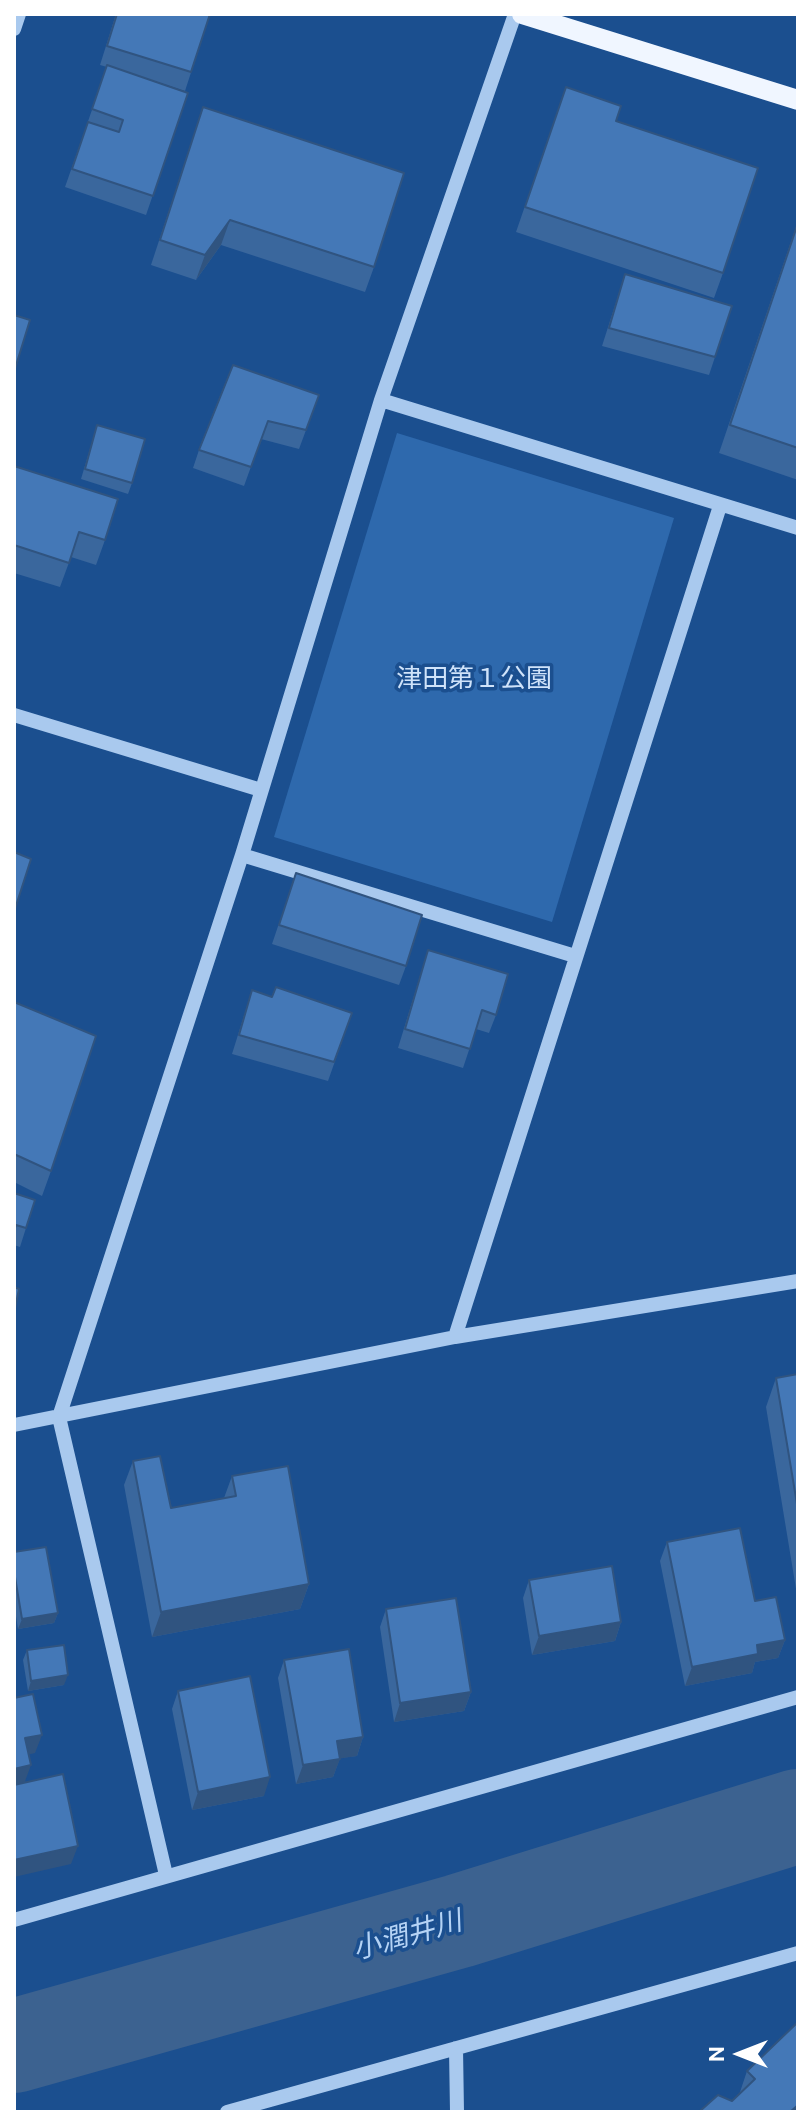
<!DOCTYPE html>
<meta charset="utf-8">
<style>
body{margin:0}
#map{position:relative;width:812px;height:2126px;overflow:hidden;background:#1b4f8f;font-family:Ubuntu,sans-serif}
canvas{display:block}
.frame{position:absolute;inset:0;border:16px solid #fff;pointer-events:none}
.north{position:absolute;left:700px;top:2014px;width:80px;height:80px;-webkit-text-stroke:6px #1b4f8f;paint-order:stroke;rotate:270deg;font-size:22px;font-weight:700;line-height:32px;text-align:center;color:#fff}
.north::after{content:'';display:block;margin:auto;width:28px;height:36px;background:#fff;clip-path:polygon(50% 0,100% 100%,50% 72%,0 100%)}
</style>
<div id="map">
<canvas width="812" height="2126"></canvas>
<div class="frame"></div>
<div class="north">N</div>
</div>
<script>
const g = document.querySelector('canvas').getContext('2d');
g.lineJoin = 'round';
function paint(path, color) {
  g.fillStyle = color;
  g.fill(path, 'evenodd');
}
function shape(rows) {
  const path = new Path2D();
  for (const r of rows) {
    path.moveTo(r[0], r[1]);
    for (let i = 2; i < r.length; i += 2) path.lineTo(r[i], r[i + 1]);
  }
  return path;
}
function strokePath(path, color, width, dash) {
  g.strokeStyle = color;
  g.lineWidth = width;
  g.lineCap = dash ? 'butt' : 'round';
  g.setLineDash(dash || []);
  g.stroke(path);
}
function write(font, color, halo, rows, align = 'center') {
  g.font = font + ' Ubuntu,"Noto Sans JP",sans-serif';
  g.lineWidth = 7;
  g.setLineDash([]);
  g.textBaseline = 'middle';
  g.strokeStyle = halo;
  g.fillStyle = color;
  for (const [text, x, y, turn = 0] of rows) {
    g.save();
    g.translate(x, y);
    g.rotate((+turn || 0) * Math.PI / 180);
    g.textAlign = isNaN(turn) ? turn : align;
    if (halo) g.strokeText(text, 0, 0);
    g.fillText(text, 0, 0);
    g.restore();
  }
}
paint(shape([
 [397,433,674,518,552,922,274,837]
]), '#2e69ad');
strokePath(shape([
 [14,2046,459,1921,798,1816]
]), '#3c6290', 94);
strokePath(shape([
 [14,29,19,14],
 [381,400,798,528],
 [14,715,261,790],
 [242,855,575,956],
 [455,1337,720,506],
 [14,1425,455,1337,798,1281],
 [166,1875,59,1417,242,855,381,400,515,14],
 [14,1920,798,1697],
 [456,2048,457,2112],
 [227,2112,798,1953]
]), '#a9c9ee', 14);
strokePath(shape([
 [522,14,798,100]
]), '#f0f6ff', 20);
paint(shape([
 [116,14,210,14,185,91,148,79,188,93,146,215,65,187,107,67,100,65],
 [566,87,616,121,723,273,714,298,516,232],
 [203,107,374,267,365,292,221,245,196,280,151,265],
 [798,221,798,480,719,453],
 [625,274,715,357,709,375,602,346],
 [319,395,299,449,261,439,244,486,193,468,199,450],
 [97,425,132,483,128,494,81,479],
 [14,466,105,540,96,565,71,557,60,587,14,573],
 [296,873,406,966,399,985,272,944],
 [428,950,496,1015,489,1033,476,1029,463,1068,398,1048],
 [252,990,272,997,352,1013,328,1081,232,1054],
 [14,1002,51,1171,42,1196,14,1182],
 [14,1193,26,1228,20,1247,14,1245],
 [798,1374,798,1601,766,1407,776,1378],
 [133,1461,171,1508,224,1498,232,1476,309,1584,300,1609,152,1637,124,1485],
 [667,1542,755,1601,785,1640,778,1658,755,1662,752,1673,685,1686,660,1561],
 [14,1552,58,1613,54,1623,18,1629,14,1604],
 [529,1580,621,1622,615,1641,532,1655,523,1598],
 [386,1609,471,1692,464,1711,394,1722,380,1627],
 [27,1650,64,1685,28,1691,23,1660],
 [284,1660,363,1737,357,1756,340,1758,333,1777,296,1784,278,1678],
 [178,1691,264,1796,192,1810,172,1709],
 [747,2071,798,2112,699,2112,732,2101,739,2095]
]), '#3a679d');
paint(shape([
 [230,220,221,245,196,280,205,255],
 [309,1584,300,1609,152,1637,161,1612],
 [58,1613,54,1623,18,1629,22,1619],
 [621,1622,615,1641,532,1655,539,1636],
 [785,1640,778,1658,755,1662,752,1673,685,1686,692,1667,757,1645],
 [68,1675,64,1685,28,1691,31,1681],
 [471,1692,464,1711,394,1722,400,1703],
 [42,1735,35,1753,18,1757,25,1738],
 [363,1737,357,1756,330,1760,337,1741],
 [340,1759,333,1777,296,1784,303,1765],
 [31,1765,24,1784,14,1786,14,1769],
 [270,1777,264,1796,192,1810,198,1792],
 [78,1846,71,1864,14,1877,14,1860],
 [798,2105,798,2112,790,2112]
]), '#305480');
const building = shape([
 [117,14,210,14,191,72,107,46,117,14],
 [107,65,188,93,153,196,72,169,88,122,119,132,123,120,92,109,107,65],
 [566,87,621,106,616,121,758,168,723,273,525,207,566,87],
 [203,107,404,173,374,267,230,220,205,255,160,240,203,107],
 [798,223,798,448,730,425,798,223],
 [625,274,732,306,715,357,609,328,625,274],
 [14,315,30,320,14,372,14,315],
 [233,365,319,395,306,430,268,421,251,467,199,450,233,365],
 [97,425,145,439,132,483,85,469,97,425],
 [14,466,118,499,105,540,79,532,69,563,14,545,14,466],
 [14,852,31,859,14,912,14,852],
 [296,873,422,915,406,966,279,925,296,873],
 [428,950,508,974,496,1015,482,1010,470,1049,405,1029,428,950],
 [276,987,352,1013,334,1062,239,1035,252,990,272,997,276,987],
 [14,1002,96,1036,51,1171,14,1154,14,1002],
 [14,1193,35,1200,26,1228,16,1225,14,1231,14,1193],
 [14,1287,19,1289,14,1313,14,1287],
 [798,1374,798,1510,776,1378,798,1374],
 [160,1456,171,1508,236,1496,232,1476,288,1466,309,1584,161,1612,133,1461,160,1456],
 [740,1528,755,1601,776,1597,785,1640,757,1645,758,1654,692,1667,667,1542,740,1528],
 [46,1547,58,1613,22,1619,14,1571,14,1552,46,1547],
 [612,1566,621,1622,539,1636,529,1580,612,1566],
 [456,1598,471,1692,400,1703,386,1609,456,1598],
 [64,1645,68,1675,31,1681,27,1650,64,1645],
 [349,1649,363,1737,337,1741,340,1759,303,1765,284,1660,349,1649],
 [250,1676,270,1777,198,1792,178,1691,250,1676],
 [33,1694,42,1735,25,1738,31,1765,14,1769,14,1698,33,1694],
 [63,1774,78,1846,14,1860,14,1785,63,1774],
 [798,2022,798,2105,790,2112,699,2112,718,2095,732,2101,755,2079,747,2071,798,2022]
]);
paint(building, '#4478b7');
strokePath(building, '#305480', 2);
write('26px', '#cfe3fa', '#1b4f8f', [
 ["津田第１公園",474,678]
]);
write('italic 28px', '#b5d3f5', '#1b4f8f', [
 ["小潤井川",407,1935,-16]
]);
</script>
